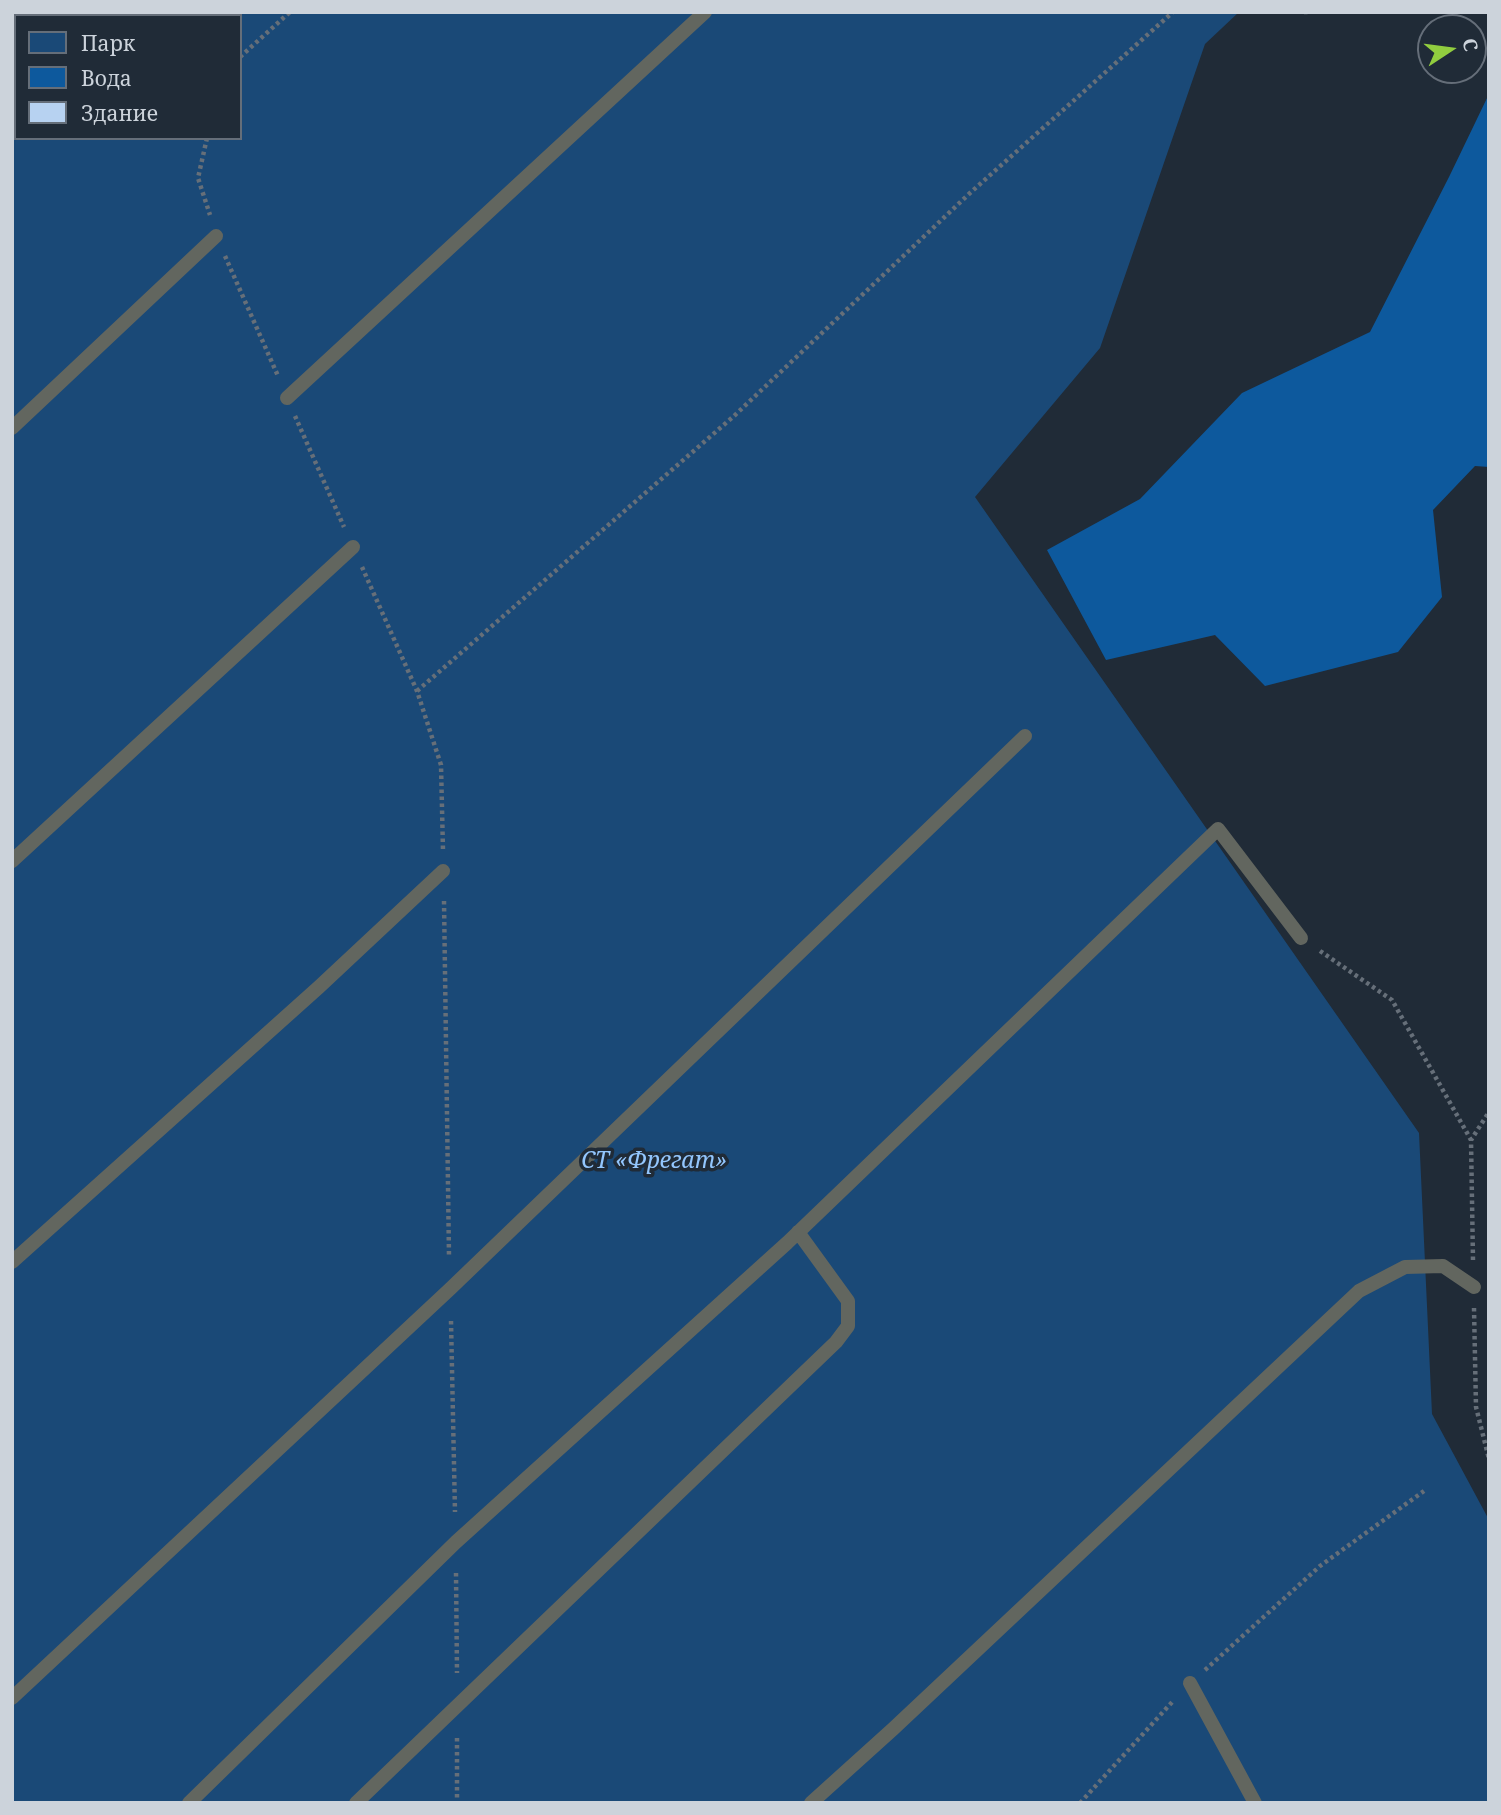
<!DOCTYPE html>
<meta charset="utf-8">
<style>
body{margin:0}
#map{position:relative;width:1501px;height:1815px;overflow:hidden;background:#202b37;font-family:"Noto Serif",serif}
canvas{display:block}
.frame{position:absolute;inset:0;border:14px solid #ccd3db;pointer-events:none}
.legend{position:absolute;left:14px;top:14px;width:228px;height:126px;box-sizing:border-box;background:#202b37;border:2px solid #656e79;margin:0;padding:9px 12px;list-style:none;font-size:21px;color:#ccd3db}
.legend li{display:flex;align-items:center;gap:14px;height:35px}
.legend b{width:35px;border:2px solid #656e79}
.north{position:absolute;left:1417px;top:14px;width:70px;height:70px;box-sizing:border-box;background:#202b37;border:2px solid #656e79;border-radius:50%;rotate:77deg;font-size:19px;font-weight:700;line-height:28px;text-align:center;color:#ccd3db}
.north::after{content:'';display:block;margin:auto;width:24px;height:32px;background:#91cd3f;clip-path:polygon(50% 0,100% 100%,50% 72%,0 100%)}
</style>
<div id="map">
<canvas width="1501" height="1815"></canvas>
<div class="frame"></div>
<ul class="legend">
<li><b style="height:19px;background:#1a4977"></b>Парк</li>
<li><b style="height:19px;background:#0d599d"></b>Вода</li>
<li><b style="height:19px;background:#b7d2f1"></b>Здание</li>
</ul>
<div class="north">С</div>
</div>
<script>
const g = document.querySelector('canvas').getContext('2d');
g.lineJoin = 'round';
function paint(path, color) {
  g.fillStyle = color;
  g.fill(path, 'evenodd');
}
function shape(rows) {
  const path = new Path2D();
  for (const r of rows) {
    path.moveTo(r[0], r[1]);
    for (let i = 2; i < r.length; i += 2) path.lineTo(r[i], r[i + 1]);
  }
  return path;
}
function strokePath(path, color, width, dash) {
  g.strokeStyle = color;
  g.lineWidth = width;
  g.lineCap = dash ? 'butt' : 'round';
  g.setLineDash(dash || []);
  g.stroke(path);
}
function write(font, color, halo, rows, align = 'center') {
  g.font = font + ' "Noto Serif",serif';
  g.lineWidth = 7;
  g.setLineDash([]);
  g.textBaseline = 'middle';
  g.strokeStyle = halo;
  g.fillStyle = color;
  for (const [text, x, y, turn = 0] of rows) {
    g.save();
    g.translate(x, y);
    g.rotate((+turn || 0) * Math.PI / 180);
    g.textAlign = isNaN(turn) ? turn : align;
    if (halo) g.strokeText(text, 0, 0);
    g.fillText(text, 0, 0);
    g.restore();
  }
}
paint(shape([
 [12,12,1239,12,1205,44,1100,348,975,497,1419,1133,1432,1414,1489,1520,1489,1803,12,1803],
 [16,16,240,16,240,138,16,138]
]), '#1a4977');
paint(shape([
 [1489,94,1489,467,1475,466,1433,510,1442,597,1398,652,1265,686,1215,635,1106,660,1047,550,1140,499,1242,393,1370,332,1449,177]
]), '#0d599d');
strokePath(shape([
 [199,12,200,16],
 [1304,12,1310,12],
 [240,57,290,12],
 [207,138,198,178,210,215],
 [225,256,278,376],
 [295,416,344,527],
 [362,567,417,691,441,765,443,851],
 [417,691,734,416,970,193,1173,12],
 [444,901,449,1256],
 [1320,951,1392,1000,1471,1140],
 [1473,1260,1471,1140,1489,1112],
 [1474,1308,1476,1407,1489,1459],
 [451,1321,455,1512],
 [456,1573,457,1673],
 [1205,1670,1320,1566,1424,1491],
 [457,1738,457,1803],
 [1080,1803,1174,1700]
]), '#666f79', 4.5, [3.5, 3.5]);
strokePath(shape([
 [287,398,705,12],
 [12,428,216,236],
 [12,861,353,547],
 [12,1262,319,987,443,871],
 [1190,1683,1255,1803],
 [12,1698,450,1289,1025,736],
 [189,1803,456,1542,787,1243,1218,829,1301,938],
 [356,1803,836,1342,848,1326,848,1301,798,1232],
 [811,1803,893,1729,1359,1291,1405,1267,1443,1266,1474,1287]
]), '#62665f', 14);
paint(shape([
 [12,12,16,16,16,58,12,55]
]), '#9db5cf');
const building = shape([
 [12,12,45,12,50,16,16,16,16,46,12,43,12,12]
]);
paint(building, '#b7d2f1');
strokePath(building, '#8093a9', 2);
write('italic 23px', '#93c6fd', '#202b37', [
 ["СТ «Фрегат»",654,1161]
]);
</script>
